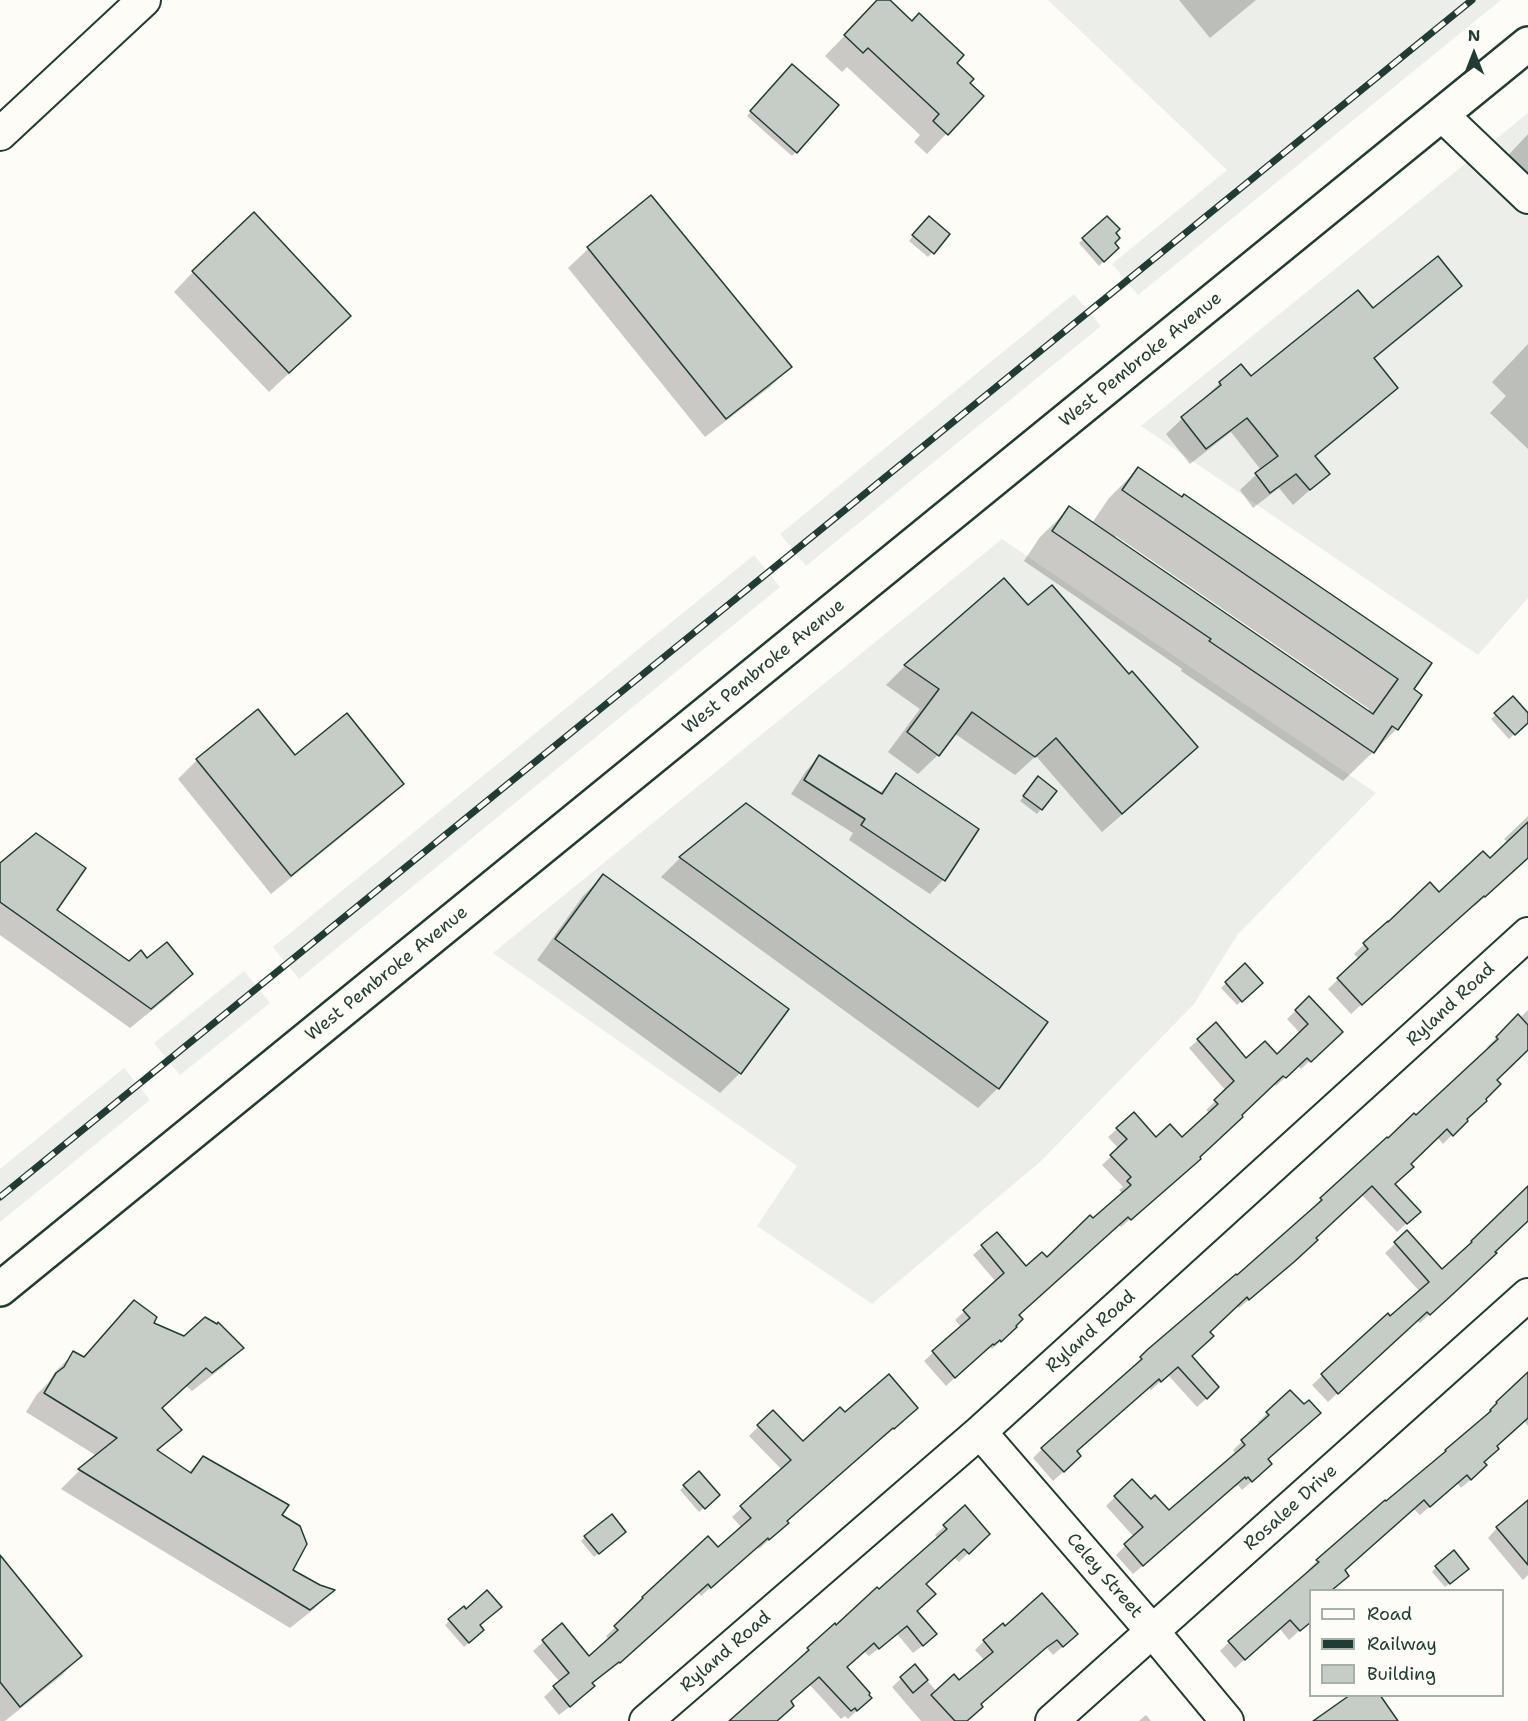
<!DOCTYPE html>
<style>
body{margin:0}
#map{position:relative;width:1528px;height:1721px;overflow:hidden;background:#fdfcf7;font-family:"Shantell Sans",sans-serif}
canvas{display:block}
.legend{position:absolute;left:1309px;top:1589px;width:195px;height:108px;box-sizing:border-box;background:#fdfcf7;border:2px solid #a4b0a9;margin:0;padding:8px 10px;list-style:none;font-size:18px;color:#1f3d34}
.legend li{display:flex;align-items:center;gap:12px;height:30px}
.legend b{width:30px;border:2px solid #a4b0a9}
.north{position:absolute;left:1444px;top:24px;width:60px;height:60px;-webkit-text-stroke:4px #fdfcf7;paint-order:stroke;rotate:0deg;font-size:16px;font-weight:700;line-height:24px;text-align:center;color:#1f3d34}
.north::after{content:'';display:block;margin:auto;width:21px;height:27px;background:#1f3d34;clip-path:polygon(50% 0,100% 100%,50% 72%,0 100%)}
</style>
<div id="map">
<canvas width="1528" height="1721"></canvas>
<ul class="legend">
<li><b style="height:8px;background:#fdfcf7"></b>Road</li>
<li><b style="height:8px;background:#1f3d34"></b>Railway</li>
<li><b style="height:16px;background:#c6cdc7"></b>Building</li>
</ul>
<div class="north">N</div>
</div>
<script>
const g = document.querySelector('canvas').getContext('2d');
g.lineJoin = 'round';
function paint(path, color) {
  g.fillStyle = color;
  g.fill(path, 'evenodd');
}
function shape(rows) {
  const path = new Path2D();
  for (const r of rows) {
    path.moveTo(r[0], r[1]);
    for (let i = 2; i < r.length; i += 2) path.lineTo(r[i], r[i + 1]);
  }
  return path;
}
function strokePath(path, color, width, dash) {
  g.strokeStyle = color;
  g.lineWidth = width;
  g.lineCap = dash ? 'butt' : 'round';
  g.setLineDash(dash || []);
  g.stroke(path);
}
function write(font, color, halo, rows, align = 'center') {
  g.font = font + ' "Shantell Sans",sans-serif';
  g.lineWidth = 4.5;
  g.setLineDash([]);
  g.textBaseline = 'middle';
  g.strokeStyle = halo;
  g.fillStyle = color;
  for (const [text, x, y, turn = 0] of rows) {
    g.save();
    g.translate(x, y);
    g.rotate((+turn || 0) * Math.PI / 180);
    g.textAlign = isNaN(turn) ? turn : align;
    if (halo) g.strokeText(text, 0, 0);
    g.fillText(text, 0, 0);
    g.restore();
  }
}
paint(shape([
 [1048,0,1501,0,1138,295,1112,264,1227,170],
 [1528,113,1528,598,1478,655,1141,426],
 [1074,294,1101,326,806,566,780,534],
 [1002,539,1376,793,1238,934,1194,1004,1041,1161,872,1304,757,1226,797,1166,493,953],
 [754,555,780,587,299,979,273,947],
 [244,971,270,1003,180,1075,154,1043],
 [124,1068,150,1100,0,1222,0,1169]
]), '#eceee9');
paint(shape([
 [879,0,888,0,955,63,968,83,982,96,927,154,914,142,920,135,847,67,842,72,825,56],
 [1179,0,1256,0,1210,38],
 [788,70,796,152,792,156,747,116],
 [1528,134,1528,189,1501,163],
 [651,197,790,367,770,387,705,437,568,268,588,249],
 [1107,218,1113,243,1117,248,1099,266,1079,243],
 [924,222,948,235,928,257,909,241],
 [193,272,329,336,269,392,174,292],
 [1460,286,1444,302,1373,360,1396,388,1380,404,1314,458,1328,474,1293,505,1279,488,1253,508,1240,490,1261,470,1231,432,1190,464,1166,434,1220,383,1241,366,1251,378,1373,310],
 [1528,344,1528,449,1490,413,1506,396,1492,382],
 [1138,469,1420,695,1397,729,1343,781,1181,671,1182,669,1024,561,1040,537,1070,508,1092,523,1109,498],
 [1116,536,1369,709,1367,712,1115,539],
 [1004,580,1028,607,1128,676,1196,747,1177,767,1102,832,1036,756,1015,775,954,733,938,755,918,774,888,752,920,709,886,685,905,666],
 [1513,699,1528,715,1528,721,1509,739,1491,719],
 [257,711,295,757,402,784,384,802,271,894,178,779,197,760],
 [819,757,879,794,896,775,977,829,943,880,930,894,849,840,853,833,791,794,806,771],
 [1034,783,1041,809,1037,814,1020,801],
 [1528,816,1528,857,1475,906,1473,904,1351,1014,1328,989,1359,959,1354,954,1387,923,1439,894,1490,860,1508,843,1504,839],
 [680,858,998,1088,978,1108,661,877],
 [0,865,55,910,129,963,147,960,191,974,172,994,130,1028,0,935,0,903,39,931,39,928,0,900],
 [603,876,740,1073,720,1093,537,960,583,896],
 [1245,966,1261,983,1237,1005,1221,988],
 [1309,998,1341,1032,1301,1069,1298,1066,1276,1086,1274,1083,1198,1157,1191,1167,1121,1227,1118,1224,1018,1315,1007,1336,992,1349,990,1347,984,1353,983,1352,946,1386,924,1361,961,1327,955,1320,996,1282,973,1255,997,1234,1026,1268,1047,1259,1123,1194,1119,1190,1123,1187,1102,1165,1119,1149,1108,1137,1117,1129,1156,1139,1182,1139,1210,1113,1206,1110,1226,1091,1189,1048,1198,1040,1246,1060,1277,1056,1300,1033,1287,1019],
 [1528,1010,1528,1041,1495,1080,1465,1120,1466,1121,1443,1144,1437,1137,1409,1164,1393,1184,1419,1212,1397,1232,1361,1194,1314,1238,1283,1271,1239,1308,1237,1306,1208,1332,1190,1356,1208,1397,1197,1407,1168,1375,1151,1390,1149,1387,1075,1452,1070,1466,1053,1481,1033,1458,1042,1449,1133,1369,1132,1368,1148,1351,1237,1278,1313,1210,1312,1208,1321,1199,1387,1139,1388,1140,1416,1117,1489,1049,1487,1047,1518,1016,1520,1018],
 [1528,1189,1528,1220,1494,1252,1485,1263,1420,1323,1417,1320,1328,1402,1312,1385,1388,1315,1390,1318,1420,1292,1385,1253,1407,1233,1442,1271],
 [134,1302,151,1324,184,1338,242,1348,223,1367,192,1391,186,1386,161,1409,180,1430,157,1452,188,1473,203,1458,280,1516,291,1571,319,1587,332,1591,314,1609,290,1628,61,1489,79,1471,97,1456,26,1412,37,1394,48,1383,55,1372,74,1353,83,1358],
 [1528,1376,1528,1426,1524,1421,1495,1447,1483,1462,1476,1475,1461,1488,1457,1483,1420,1515,1414,1509,1343,1571,1338,1585,1331,1590,1310,1590,1310,1621,1289,1640,1280,1629,1235,1668,1220,1651,1229,1642,1310,1572,1308,1570,1317,1561,1385,1502,1437,1461,1489,1413,1488,1412,1497,1403],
 [1290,1392,1261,1473,1242,1490,1238,1485,1236,1487,1235,1485,1133,1574,1116,1555,1134,1537,1106,1506,1115,1497,1151,1501,1169,1512,1236,1454,1233,1450,1260,1425,1258,1422],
 [773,1412,803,1443,845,1414,907,1417,884,1437,882,1436,785,1522,777,1533,759,1549,757,1546,701,1596,698,1592,626,1658,591,1685,583,1696,559,1715,544,1697,560,1682,533,1651,561,1626,589,1658,609,1640,606,1636,635,1609,633,1607,643,1598,718,1549,742,1528,732,1517,782,1470,749,1436],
 [699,1473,718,1495,699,1512,680,1490],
 [964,1508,979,1543,959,1562,954,1557,924,1584,916,1612,926,1643,913,1653,897,1634,869,1656,864,1651,845,1667,861,1707,848,1719,845,1716,841,1719,809,1684,766,1721,731,1721,801,1660,799,1658,808,1649,835,1625,836,1627,938,1539,935,1535],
 [1528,1520,1528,1575,1523,1580,1488,1538,1497,1528],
 [620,1536,594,1557,581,1541,585,1537],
 [0,1557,80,1656,61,1676,5,1721,0,1721],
 [1436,1567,1463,1573,1445,1587,1432,1572],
 [1042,1595,1067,1643,1053,1655,1047,1648,1036,1656,980,1705,966,1721,921,1721,892,1687,915,1666,937,1692,959,1682,985,1661,975,1650,984,1641,1005,1628],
 [463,1609,478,1635,464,1647,445,1625],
 [1146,1715,1151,1721,1139,1721]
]), '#0003');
const building = shape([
 [877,0,890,0,912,21,919,13,964,55,957,63,974,79,970,83,984,96,948,135,933,121,939,114,868,48,863,53,844,35,877,0],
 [792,64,839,105,797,153,750,111,792,64],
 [651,195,792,367,726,419,587,247,651,195],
 [254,212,351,316,289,373,192,271,254,212],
 [929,216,950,234,934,254,912,235,929,216],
 [1107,216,1120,229,1116,233,1120,238,1115,243,1119,248,1104,262,1082,238,1107,216],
 [1438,256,1462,286,1374,358,1398,388,1315,456,1330,474,1310,490,1296,474,1270,493,1255,473,1278,456,1247,418,1206,449,1181,417,1221,385,1219,382,1241,364,1251,376,1358,290,1373,308,1438,256],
 [1138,467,1182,497,1184,494,1432,663,1414,689,1422,695,1398,730,1392,726,1374,753,1209,641,1211,639,1052,531,1069,506,1373,714,1398,679,1122,490,1138,467],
 [1004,578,1028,605,1052,585,1129,674,1132,671,1198,747,1122,814,1056,738,1035,757,972,712,939,756,907,732,939,689,904,665,1004,578],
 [1513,696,1528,713,1528,723,1515,735,1494,713,1513,696],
 [258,709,295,755,347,713,404,784,291,876,196,759,258,709],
 [819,755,882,794,896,773,979,829,945,881,861,825,865,819,804,780,819,755],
 [1038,776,1057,791,1042,810,1023,796,1038,776],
 [746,803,1048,1022,999,1089,679,857,746,803],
 [1528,822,1528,858,1485,897,1484,896,1362,1005,1337,978,1368,949,1363,943,1388,921,1388,922,1430,882,1439,892,1483,851,1490,858,1528,822],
 [36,833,86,868,57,910,129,961,141,950,147,958,167,942,193,974,151,1009,0,902,0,863,36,833],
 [603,874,789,1009,741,1074,555,939,603,874],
 [1245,963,1263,983,1242,1002,1225,982,1245,963],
 [1309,996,1343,1032,1311,1062,1307,1058,1286,1078,1283,1076,1242,1115,1243,1117,1200,1157,1201,1159,1131,1220,1128,1217,1019,1315,1023,1319,1016,1326,1017,1327,1001,1342,1000,1340,994,1345,993,1344,955,1378,932,1351,970,1318,963,1310,1004,1273,981,1245,997,1232,1026,1266,1042,1252,1047,1257,1090,1215,1093,1218,1131,1185,1127,1181,1131,1177,1110,1155,1127,1139,1116,1128,1134,1112,1156,1137,1170,1124,1182,1137,1218,1104,1214,1100,1234,1081,1197,1039,1216,1022,1246,1058,1265,1041,1277,1054,1308,1024,1295,1010,1309,996],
 [1518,1014,1528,1025,1528,1050,1497,1080,1501,1084,1486,1099,1487,1101,1467,1119,1468,1121,1453,1136,1447,1129,1411,1164,1414,1167,1395,1184,1421,1212,1407,1224,1372,1186,1316,1238,1318,1240,1294,1262,1249,1300,1247,1297,1210,1332,1214,1336,1192,1356,1219,1387,1207,1399,1178,1367,1161,1382,1159,1379,1077,1451,1081,1456,1064,1472,1041,1448,1142,1359,1140,1357,1147,1350,1236,1274,1237,1275,1322,1200,1320,1198,1387,1137,1388,1138,1414,1113,1416,1115,1498,1039,1496,1037,1518,1014],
 [1528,1186,1528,1221,1495,1252,1497,1253,1453,1294,1430,1315,1427,1312,1338,1394,1321,1374,1388,1313,1390,1316,1429,1282,1394,1242,1407,1230,1442,1269,1472,1242,1471,1241,1528,1186],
 [134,1300,157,1317,154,1323,184,1336,205,1317,217,1324,218,1322,244,1348,212,1373,206,1368,162,1408,182,1430,157,1450,191,1473,203,1456,289,1505,282,1515,300,1526,307,1544,293,1570,320,1585,335,1590,310,1610,78,1469,117,1438,44,1393,56,1373,64,1367,73,1351,84,1357,134,1300],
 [1528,1372,1528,1418,1497,1446,1499,1449,1484,1462,1487,1465,1471,1480,1467,1475,1430,1507,1424,1500,1345,1570,1349,1576,1332,1590,1311,1590,1311,1622,1300,1631,1290,1620,1245,1660,1228,1641,1319,1562,1316,1560,1385,1500,1386,1501,1446,1451,1445,1450,1491,1411,1490,1410,1497,1403,1496,1402,1528,1372],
 [889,1374,918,1408,894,1429,893,1428,787,1521,789,1523,769,1540,768,1538,711,1588,708,1584,620,1663,619,1662,592,1683,595,1686,570,1707,553,1686,569,1673,542,1640,562,1623,589,1656,618,1630,614,1626,643,1598,642,1597,708,1536,718,1547,751,1518,740,1506,791,1460,757,1425,773,1410,803,1441,840,1407,845,1412,889,1374],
 [1290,1390,1304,1404,1309,1400,1321,1413,1268,1459,1272,1464,1252,1482,1248,1477,1246,1479,1245,1477,1143,1566,1124,1544,1143,1527,1114,1496,1132,1479,1151,1499,1155,1495,1169,1510,1245,1445,1241,1440,1269,1415,1266,1412,1290,1390],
 [699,1471,720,1495,705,1509,683,1485,699,1471],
 [1528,1500,1528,1565,1496,1527,1528,1500],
 [965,1505,990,1534,969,1554,964,1549,926,1584,936,1594,917,1611,937,1634,923,1646,907,1626,879,1649,874,1643,847,1667,870,1693,869,1695,872,1698,857,1711,855,1708,851,1711,819,1677,791,1701,794,1706,777,1721,729,1721,809,1650,807,1648,835,1623,836,1625,877,1587,879,1589,947,1529,943,1525,965,1505],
 [612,1514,626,1532,599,1554,584,1536,612,1514],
 [1454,1550,1469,1569,1450,1584,1435,1566,1454,1550],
 [0,1555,82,1656,20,1707,0,1682,0,1555],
 [487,1590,502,1607,480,1625,484,1630,469,1643,448,1619,464,1606,466,1609,487,1590],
 [1042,1593,1078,1634,1063,1647,1057,1640,1047,1647,981,1704,983,1707,967,1721,955,1721,931,1695,954,1674,959,1680,993,1652,983,1640,1003,1623,1005,1626,1042,1593],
 [915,1664,928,1680,913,1693,900,1677,915,1664],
 [1350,1695,1380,1695,1398,1721,1313,1721,1350,1695]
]);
paint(building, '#c6cdc7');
strokePath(building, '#1f3d34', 1.5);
const minor = shape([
 [1442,115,1528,197],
 [0,134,144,0],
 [980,1432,1153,1632,1227,1721],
 [646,1721,980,1432,1528,934],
 [1052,1721,1528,1295]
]);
const major = shape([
 [0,1289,1528,44]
]);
strokePath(minor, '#1f3d34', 36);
strokePath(major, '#1f3d34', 38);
strokePath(minor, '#fdfcf7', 32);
strokePath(major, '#fdfcf7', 33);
const rail = shape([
 [0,1197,1472,0]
]);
strokePath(rail, '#1f3d34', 7);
strokePath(rail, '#fdfcf7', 4.5, [14]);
write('18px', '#1f3d34', '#fdfcf7', [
 ["West Pembroke Avenue",1141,360,-39],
 ["West Pembroke Avenue",764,667,-39],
 ["West Pembroke Avenue",387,974,-39],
 ["Ryland Road",1451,1005,-43],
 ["Ryland Road",1091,1332,-42],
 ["Rosalee Drive",1291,1508,-42],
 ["Celey Street",1104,1576,49],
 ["Ryland Road",726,1652,-41]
]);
</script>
